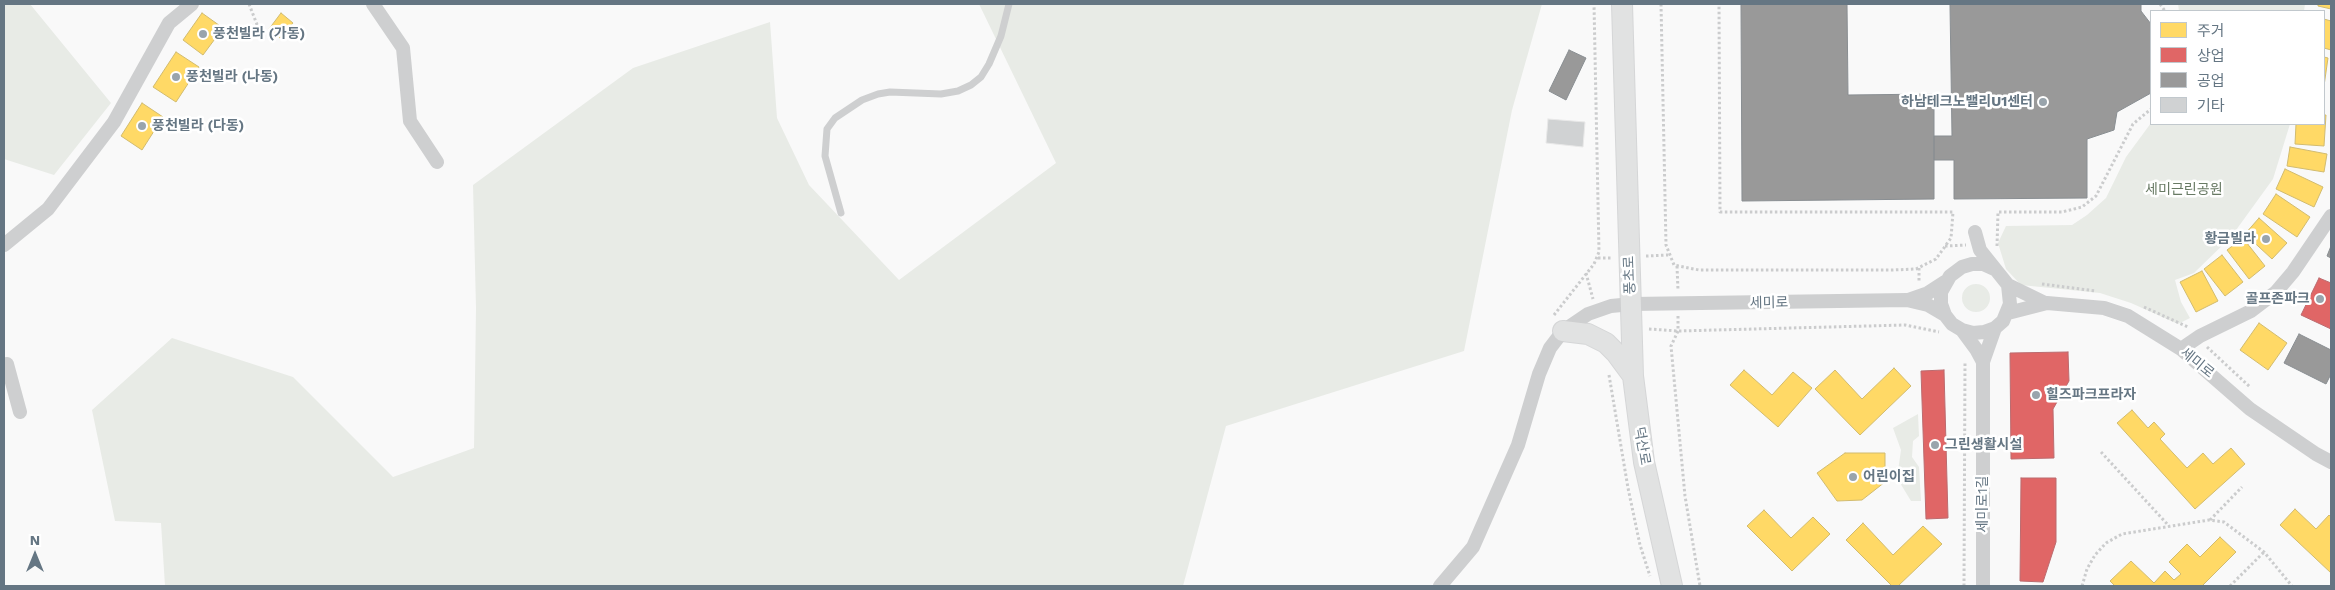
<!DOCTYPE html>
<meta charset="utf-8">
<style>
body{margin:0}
#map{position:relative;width:2335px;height:590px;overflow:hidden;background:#f9f9f9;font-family:"Work Sans","Noto Sans KR",sans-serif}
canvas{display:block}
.frame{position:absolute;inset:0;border:5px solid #657683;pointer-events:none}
.legend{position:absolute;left:2150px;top:10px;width:175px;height:115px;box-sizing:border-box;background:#fff;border:1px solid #c1c8cd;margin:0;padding:6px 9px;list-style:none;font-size:15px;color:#657683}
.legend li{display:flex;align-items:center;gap:10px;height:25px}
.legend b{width:25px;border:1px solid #c1c8cd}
.north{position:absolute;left:10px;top:530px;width:50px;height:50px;-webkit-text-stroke:4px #fff;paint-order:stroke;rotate:0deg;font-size:14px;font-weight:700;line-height:20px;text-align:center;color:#657683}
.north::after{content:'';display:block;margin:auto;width:18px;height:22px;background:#657683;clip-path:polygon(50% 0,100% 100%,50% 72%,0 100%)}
</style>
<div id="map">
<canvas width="2335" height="590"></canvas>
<div class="frame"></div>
<ul class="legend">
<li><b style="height:14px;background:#ffd966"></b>주거</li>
<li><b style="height:14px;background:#e06666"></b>상업</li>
<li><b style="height:14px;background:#999"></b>공업</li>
<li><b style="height:14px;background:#d0d2d3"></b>기타</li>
</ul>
<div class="north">N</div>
</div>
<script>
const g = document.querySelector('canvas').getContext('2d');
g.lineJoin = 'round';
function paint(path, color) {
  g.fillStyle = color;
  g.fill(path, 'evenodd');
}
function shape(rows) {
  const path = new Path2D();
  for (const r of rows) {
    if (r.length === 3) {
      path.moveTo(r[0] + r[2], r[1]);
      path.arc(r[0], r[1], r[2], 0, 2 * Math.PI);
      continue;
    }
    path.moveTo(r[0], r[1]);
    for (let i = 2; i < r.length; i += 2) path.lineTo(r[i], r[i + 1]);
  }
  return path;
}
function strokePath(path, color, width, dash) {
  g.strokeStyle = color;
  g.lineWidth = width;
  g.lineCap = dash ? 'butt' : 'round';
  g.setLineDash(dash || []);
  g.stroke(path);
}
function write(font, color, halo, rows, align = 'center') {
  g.font = font + ' "Work Sans","Noto Sans KR",sans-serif';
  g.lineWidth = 5;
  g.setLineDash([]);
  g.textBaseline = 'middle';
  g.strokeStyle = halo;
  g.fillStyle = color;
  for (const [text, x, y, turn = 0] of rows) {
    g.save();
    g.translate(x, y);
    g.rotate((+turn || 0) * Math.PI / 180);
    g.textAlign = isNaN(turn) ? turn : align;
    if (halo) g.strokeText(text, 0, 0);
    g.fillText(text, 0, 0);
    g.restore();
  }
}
paint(shape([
 [4,4,30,4,111,103,54,175,4,159],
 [979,4,1542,4,1512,110,1464,351,1226,426,1183,586,165,586,161,523,115,521,92,410,172,338,293,377,393,477,474,448,476,308,473,185,633,68,770,22,777,118,809,185,899,280,1056,163],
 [2178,4,2305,4,2304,11,2179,11],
 [2151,123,2290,124,2273,179,2231,237,2194,273,2175,280,2181,302,2190,318,2178,324,2131,303,2100,293,2021,285,2006,269,1998,243,2006,226,2072,225,2087,215,2106,198,2126,157],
 [1976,298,14],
 [1918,414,1919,436,1913,441,1912,457,1919,467,1921,501,1911,501,1897,478,1901,450,1893,428]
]), '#e8ebe6');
const homes = shape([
 [2318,4,2331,4,2331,9,2318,6,2318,4],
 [202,13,223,28,203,55,183,40,202,13],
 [281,13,293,23,280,38,269,29,281,13],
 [2324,19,2331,21,2331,50,2324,48,2324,19],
 [176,52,199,67,176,102,153,87,176,52],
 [2324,57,2328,58,2324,86,2324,57],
 [142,103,163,117,142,150,121,136,142,103],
 [2324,115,2326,115,2324,146,2295,144,2296,124,2324,124,2324,115],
 [2290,147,2327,154,2324,172,2287,166,2290,147],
 [2285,169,2323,187,2314,207,2276,189,2285,169],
 [2276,194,2310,217,2297,237,2263,214,2276,194],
 [2259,218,2287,243,2272,259,2245,234,2259,218],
 [2243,238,2265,266,2249,279,2227,250,2243,238],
 [2222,255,2243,282,2225,296,2204,269,2222,255],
 [2202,271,2218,301,2196,312,2180,282,2202,271],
 [2259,323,2287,343,2268,370,2240,350,2259,323],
 [1894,368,1911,386,1860,435,1815,389,1835,370,1862,399,1894,368],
 [1744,370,1772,395,1793,372,1812,388,1778,427,1730,385,1744,370],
 [2132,410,2148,428,2154,422,2165,434,2160,439,2187,468,2203,453,2213,464,2231,448,2245,464,2195,509,2117,423,2132,410],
 [1845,453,1885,453,1885,482,1862,500,1837,501,1817,473,1845,453],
 [2295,509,2316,529,2329,515,2331,517,2331,573,2280,525,2295,509],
 [1764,510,1791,538,1813,517,1830,534,1792,571,1747,526,1764,510],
 [1863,523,1893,555,1923,526,1942,544,1898,586,1892,586,1846,540,1863,523],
 [2220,537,2236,552,2202,586,2115,586,2110,581,2131,561,2154,583,2165,571,2174,580,2181,574,2169,562,2187,544,2200,557,2220,537]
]);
paint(homes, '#ffd966');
strokePath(homes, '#d1bb6f', 1);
const shops = shape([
 [2319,278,2331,283,2331,329,2301,315,2319,278],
 [2068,352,2069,381,2053,409,2054,458,2011,459,2010,353,2068,352],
 [1944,370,1948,518,1926,519,1921,371,1944,370],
 [2021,478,2056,478,2056,542,2043,582,2020,581,2021,478]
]);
paint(shops, '#e06666');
strokePath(shops, '#bb6b6f', 1);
const industry = shape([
 [1741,4,1847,4,1848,95,1934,94,1934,199,1742,201,1741,4],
 [1950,4,2141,4,2141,11,2151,24,2151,93,2117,112,2114,130,2087,139,2087,198,1954,199,1954,160,1934,160,1934,136,1952,136,1950,4],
 [1569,50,1586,58,1566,100,1549,91,1569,50],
 [2331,246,2331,258,2327,256,2331,246],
 [2299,334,2331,350,2331,374,2326,384,2284,363,2299,334]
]);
paint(industry, '#999');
strokePath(industry, '#898e92', 1);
const building = shape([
 [1548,119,1585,122,1583,147,1546,143,1548,119]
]);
paint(building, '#d0d2d3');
strokePath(building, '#e8e8e8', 1);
const secondary = shape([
 [1622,4,1633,376,1644,462,1672,586],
 [1563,331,1588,334,1606,343,1616,353,1633,376]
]);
strokePath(secondary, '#d5d6d7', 22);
strokePath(shape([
 [249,4,263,40],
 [1661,4,1666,245,1674,265,1699,270,1893,270,1916,269,1936,259,1951,238,1953,212,1720,212,1719,4],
 [2160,4,2165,11],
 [1945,246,1966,245],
 [1997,246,1998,212,2062,212,2082,207,2096,196,2133,124,2151,109],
 [1646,256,1668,255],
 [1598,258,1613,258],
 [1677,266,1678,290],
 [1919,268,1919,282],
 [1586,273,1593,299],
 [2042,284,2096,291],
 [2144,307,2188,327],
 [1554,315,1594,264,1599,252,1594,4],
 [1678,316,1678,331,1671,346,1685,496,1700,586],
 [1649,329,1678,331,1905,325,1939,332],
 [2207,347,2250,387],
 [1609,375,1628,488,1640,545,1650,576],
 [2101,452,2169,526],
 [2210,520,2242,487],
 [1964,586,1965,362],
 [2082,586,2087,569,2095,555,2106,543,2122,534,2209,520,2224,522,2264,552,2292,586],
 [2230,586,2264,552]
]), '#cbcccd', 3, [2.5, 2.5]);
strokePath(shape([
 [841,213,825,156,827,129,835,118,862,100,878,94,890,92,941,94,958,91,971,85,981,77,989,64,1001,36,1009,4]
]), '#cecfd0', 7);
strokePath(shape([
 [373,4,403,48,410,121,437,162],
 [4,245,48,209,114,122,169,23,192,4],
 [2008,285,2045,303],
 [1908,300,1928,293,1945,282],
 [2008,313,2047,303,2104,308,2128,316,2181,349,2250,409,2316,454,2331,462],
 [1962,330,1973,333,1984,332,1995,328,2003,321,2010,304,2008,285,1980,250,1975,232],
 [2181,349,2200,336,2251,311,2276,292,2293,272,2331,216],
 [1983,362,1976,349,1962,330,1952,324,1945,315,1941,304,1941,292,1950,276,1962,267,1972,264,1983,264,1994,269],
 [4,365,7,364,20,412],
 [1440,586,1473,547,1518,445,1539,374,1550,348,1563,331,1588,314,1611,306,1632,304,1907,300,1928,305,1945,315],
 [1983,586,1983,362,1995,328]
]), '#cecfd0', 14);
strokePath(secondary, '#e1e2e2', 20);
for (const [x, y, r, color] of [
 [203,34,5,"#99a4ac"],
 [176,77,5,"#99a4ac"],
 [2043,102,5,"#99a4ac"],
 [142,126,5,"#99a4ac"],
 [2266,239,5,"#99a4ac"],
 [2320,299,5,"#99a4ac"],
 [2036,395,5,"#99a4ac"],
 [1935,445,5,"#99a4ac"],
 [1853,477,5,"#99a4ac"]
]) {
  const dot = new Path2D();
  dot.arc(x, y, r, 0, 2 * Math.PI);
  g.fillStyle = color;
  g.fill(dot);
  strokePath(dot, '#fff', 2);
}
write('bold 14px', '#657683', '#fff', [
 ["풍천빌라 (가동)",213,34],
 ["풍천빌라 (나동)",186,77],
 ["하남테크노밸리U1센터",2033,102,"right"],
 ["풍천빌라 (다동)",152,126],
 ["황금빌라",2256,239,"right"],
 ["골프존파크",2310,299,"right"],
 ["힐즈파크프라자",2046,395],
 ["그린생활시설",1945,445],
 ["어린이집",1863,477]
], 'left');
write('14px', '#687a64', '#fff', [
 ["세미근린공원",2184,190]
]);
write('14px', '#657683', '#fff', [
 ["풍초로",1630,275,-92],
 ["세미로",1769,303,-1],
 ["세미로",2197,363,39],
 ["덕산로",1642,446,80],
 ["세미로1길",1983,504,-90]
]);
</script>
